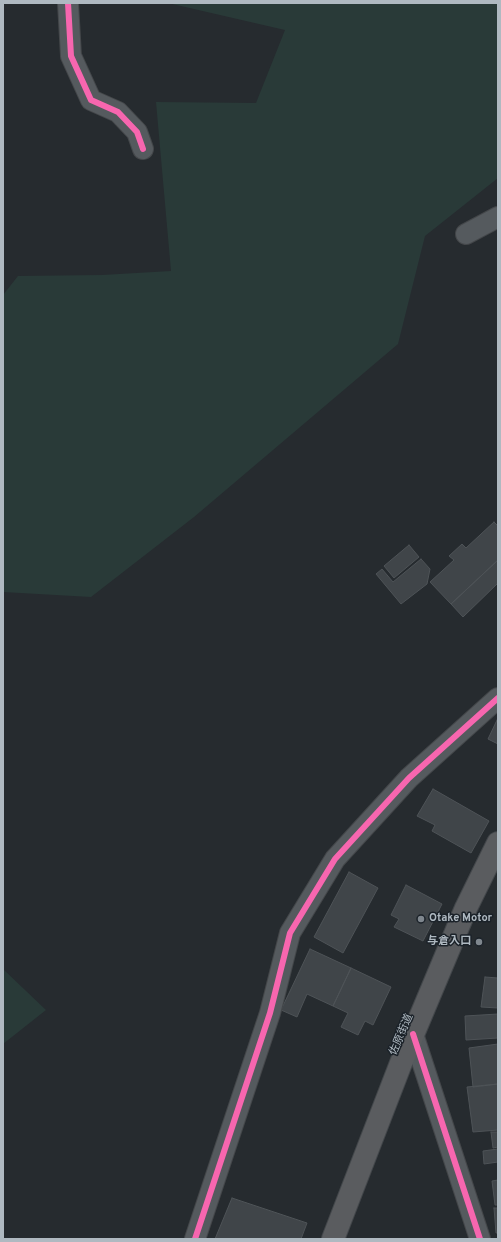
<!DOCTYPE html>
<meta charset="utf-8">
<style>
body{margin:0}
#map{position:relative;width:501px;height:1242px;overflow:hidden;background:#262b2f;font-family:Overpass,sans-serif}
canvas{display:block}
.frame{position:absolute;inset:0;border:4px solid #afb9c1;pointer-events:none}
</style>
<div id="map">
<canvas width="501" height="1242"></canvas>
<div class="frame"></div>
</div>
<script>
const g = document.querySelector('canvas').getContext('2d');
g.lineJoin = 'round';
function paint(path, color) {
  g.fillStyle = color;
  g.fill(path, 'evenodd');
}
function shape(rows) {
  const path = new Path2D();
  for (const r of rows) {
    path.moveTo(r[0], r[1]);
    for (let i = 2; i < r.length; i += 2) path.lineTo(r[i], r[i + 1]);
  }
  return path;
}
function strokePath(path, color, width, dash) {
  g.strokeStyle = color;
  g.lineWidth = width;
  g.lineCap = dash ? 'butt' : 'round';
  g.setLineDash(dash || []);
  g.stroke(path);
}
function write(font, color, halo, rows, align = 'center') {
  g.font = font + ' Overpass,"Noto Sans JP",sans-serif';
  g.lineWidth = 3;
  g.setLineDash([]);
  g.textBaseline = 'middle';
  g.strokeStyle = halo;
  g.fillStyle = color;
  for (const [text, x, y, turn = 0] of rows) {
    g.save();
    g.translate(x, y);
    g.rotate((+turn || 0) * Math.PI / 180);
    g.textAlign = isNaN(turn) ? turn : align;
    if (halo) g.strokeText(text, 0, 0);
    g.fillText(text, 0, 0);
    g.restore();
  }
}
paint(shape([
 [168,3,498,3,498,178,425,236,398,344,194,517,91,597,3,592,3,295,18,276,102,275,171,271,156,102,256,103,285,30],
 [3,969,46,1010,3,1044]
]), '#293a38');
const building = shape([
 [494,522,498,526,498,560,451,604,430,582,454,560,449,556,462,544,466,548,494,522],
 [409,545,419,557,394,578,384,566,409,545],
 [421,559,430,569,427,584,401,604,376,574,382,569,393,582,421,559],
 [498,560,498,583,463,617,451,604,498,560],
 [498,718,498,744,488,739,498,718],
 [433,789,489,821,471,853,432,831,435,825,417,816,433,789],
 [349,872,378,888,343,953,314,937,349,872],
 [406,885,442,904,423,941,394,927,399,919,391,915,406,885],
 [310,949,351,968,333,1006,307,994,297,1017,281,1010,310,949],
 [351,968,391,987,373,1025,365,1021,358,1035,341,1027,348,1013,333,1006,351,968],
 [485,977,498,978,498,1008,481,1007,485,977],
 [498,1014,498,1038,466,1040,465,1016,498,1014],
 [498,1044,498,1084,473,1087,469,1048,498,1044],
 [498,1084,498,1130,473,1132,467,1087,498,1084],
 [491,1132,498,1132,498,1147,493,1148,491,1132],
 [498,1149,498,1162,484,1164,483,1151,498,1149],
 [498,1180,498,1205,495,1205,492,1181,498,1180],
 [232,1198,307,1223,301,1239,215,1239,232,1198],
 [494,1208,498,1208,498,1233,496,1233,494,1208]
]);
paint(building, '#404549');
strokePath(building, '#4e5357', 1);
const street = shape([
 [68,3,71,56,91,100,118,112,137,132,143,149],
 [466,234,498,217],
 [413,1034,480,1239],
 [195,1239,270,1013,290,933,335,859,409,778,498,698]
]);
const highway = shape([
 [333,1239,401,1063,466,908,498,843]
]);
strokePath(street, '#44474a', 22);
strokePath(highway, '#43474b', 24);
strokePath(street, '#555a5e', 20);
strokePath(highway, '#5a5c5f', 22);
strokePath(shape([
 [68,3,71,56,91,100,118,112,137,132,143,149],
 [413,1034,480,1239],
 [195,1239,270,1013,290,933,335,859,409,778,498,698]
]), '#f766af', 6);
for (const [x, y, r, color] of [
 [421,919,4,"#7f878e"],
 [479,942,4,"#7f878e"]
]) {
  const dot = new Path2D();
  dot.arc(x, y, r, 0, 2 * Math.PI);
  g.fillStyle = color;
  g.fill(dot);
  strokePath(dot, '#1b2229', 1.5);
}
write('bold 11px', '#afb9c1', '#1b2229', [
 ["Otake Motor",429,919],
 ["与倉入口",471,942,"right"]
], 'left');
write('11px', '#afb9c1', '#1b2229', [
 ["佐原街道",402,1035,-67]
]);
</script>
